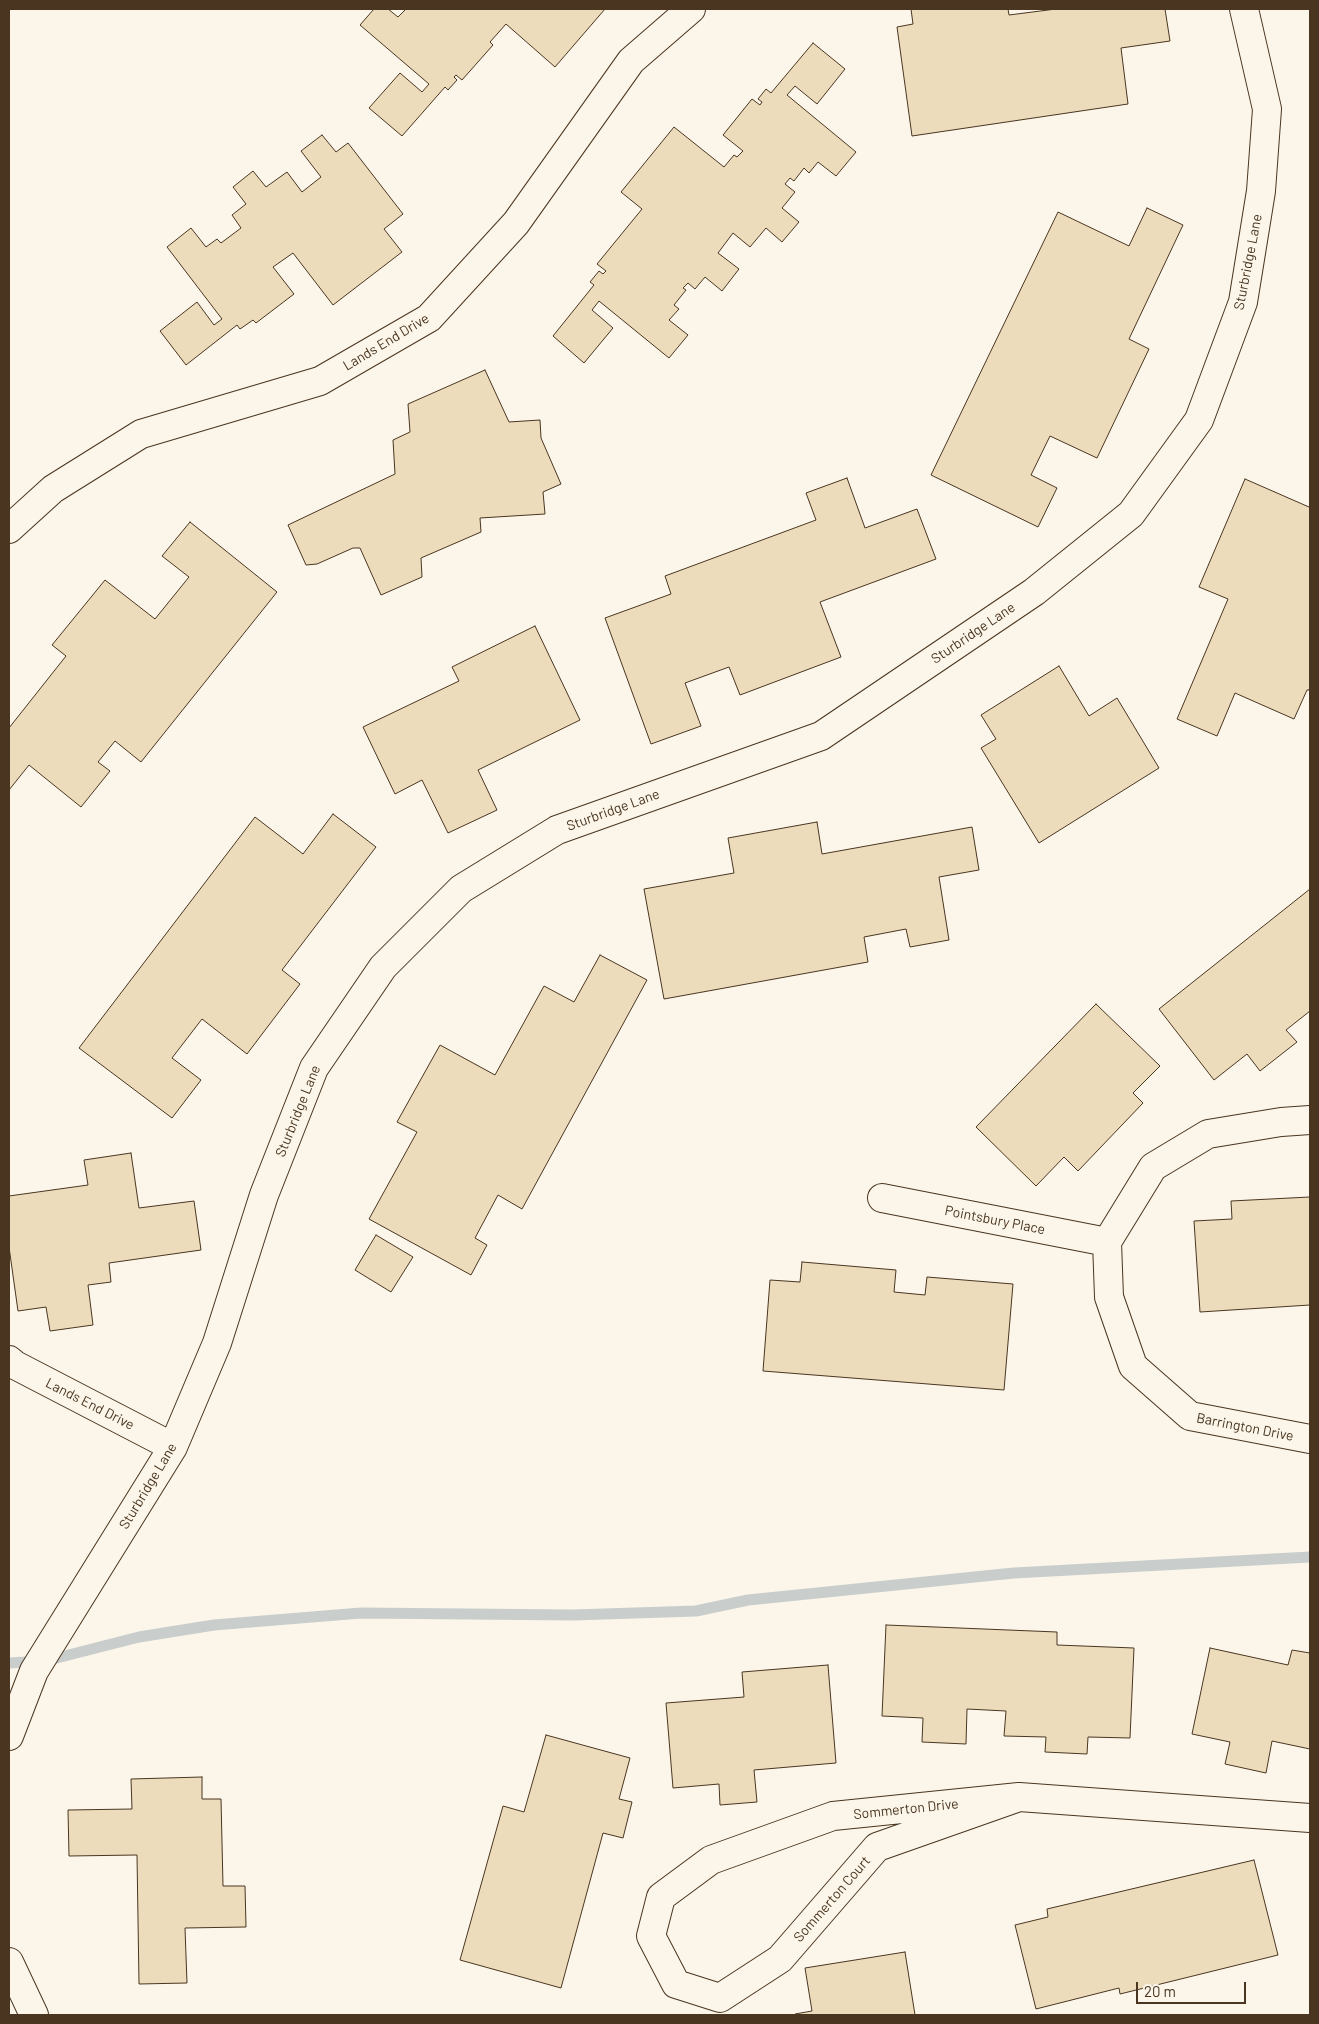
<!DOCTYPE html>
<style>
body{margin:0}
#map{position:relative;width:1319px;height:2024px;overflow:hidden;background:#fbf6e9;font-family:Barlow,sans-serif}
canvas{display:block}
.frame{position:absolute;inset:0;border:10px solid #4a3520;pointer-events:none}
.scale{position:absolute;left:1136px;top:1982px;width:110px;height:22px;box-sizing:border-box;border:2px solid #4a3520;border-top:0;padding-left:6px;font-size:15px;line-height:18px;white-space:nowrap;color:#4a3520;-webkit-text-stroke:4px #fbf6e9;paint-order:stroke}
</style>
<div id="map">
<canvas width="1319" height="2024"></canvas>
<div class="frame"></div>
<div class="scale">20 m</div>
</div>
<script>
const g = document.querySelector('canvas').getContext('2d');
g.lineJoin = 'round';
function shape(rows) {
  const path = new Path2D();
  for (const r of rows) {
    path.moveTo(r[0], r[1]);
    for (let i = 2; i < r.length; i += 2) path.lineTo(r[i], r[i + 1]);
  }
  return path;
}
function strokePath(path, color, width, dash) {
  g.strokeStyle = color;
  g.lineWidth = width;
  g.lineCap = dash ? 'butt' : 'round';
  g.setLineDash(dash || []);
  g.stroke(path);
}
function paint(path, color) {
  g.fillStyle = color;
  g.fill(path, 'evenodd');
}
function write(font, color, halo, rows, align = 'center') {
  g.font = font + ' Barlow,sans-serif';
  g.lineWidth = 4;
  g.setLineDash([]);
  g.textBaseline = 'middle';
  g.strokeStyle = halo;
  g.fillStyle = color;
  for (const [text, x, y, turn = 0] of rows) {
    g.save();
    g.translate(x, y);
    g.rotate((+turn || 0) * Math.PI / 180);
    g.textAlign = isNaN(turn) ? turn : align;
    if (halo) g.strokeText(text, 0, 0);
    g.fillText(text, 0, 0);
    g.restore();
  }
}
strokePath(shape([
 [9,1663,45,1661,139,1637,214,1625,361,1613,573,1615,696,1611,748,1600,1014,1573,1310,1557]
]), '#c9cecd', 11);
const building = shape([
 [374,9,388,9,398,17,406,9,605,9,555,67,506,24,490,42,493,45,462,80,456,75,454,77,457,80,448,90,445,87,402,136,369,108,400,73,422,92,429,84,360,25,374,9],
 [911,9,1008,9,1009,15,1056,9,1165,9,1170,41,1121,48,1128,104,912,136,897,27,913,24,911,9],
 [813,43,845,69,817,104,795,86,787,95,856,152,836,176,818,162,809,173,804,168,794,181,790,178,785,184,795,192,782,208,799,222,782,242,766,228,750,247,733,233,718,253,739,269,722,291,705,277,695,289,688,283,683,288,686,290,674,305,679,309,669,320,688,335,669,358,599,301,592,310,613,328,584,363,553,336,594,285,590,282,599,271,603,274,606,271,597,264,642,209,621,192,674,127,724,167,734,155,737,157,743,151,723,135,752,99,760,105,762,102,758,99,766,89,771,93,813,43],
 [322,135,336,152,348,143,403,214,384,229,402,252,333,305,293,253,273,267,294,294,256,323,253,320,240,329,237,325,186,365,160,331,197,302,214,325,222,319,167,247,191,228,206,247,217,239,221,243,241,228,232,215,246,204,233,187,253,171,266,187,287,172,302,192,321,177,301,151,322,135],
 [1147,208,1183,225,1129,339,1149,349,1097,458,1050,436,1031,475,1057,488,1038,527,931,475,1058,212,1129,246,1147,208],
 [485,370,509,422,540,420,541,438,561,484,543,492,545,514,480,518,481,532,421,558,422,577,381,595,360,548,353,548,317,564,306,565,288,525,395,474,393,440,410,432,408,404,485,370],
 [847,478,865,528,917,509,936,559,820,602,841,657,740,695,729,667,685,683,701,726,651,744,605,618,671,594,665,576,816,520,806,493,847,478],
 [1245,479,1309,507,1310,504,1310,687,1309,690,1307,690,1294,719,1235,693,1217,736,1177,719,1228,599,1199,587,1245,479],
 [190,522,277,592,141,762,115,741,98,762,110,771,81,807,29,765,9,790,9,728,66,656,52,645,105,580,155,619,189,577,162,556,190,522],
 [535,626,580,720,478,770,497,810,448,833,422,780,395,794,363,727,459,681,452,667,535,626],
 [1059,666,1089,716,1117,698,1159,768,1039,843,981,748,996,739,981,715,1059,666],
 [333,814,376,847,282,970,300,984,247,1054,202,1019,172,1058,201,1080,172,1118,79,1048,255,817,303,854,333,814],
 [817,822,822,854,972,827,979,870,939,877,949,940,910,947,906,929,864,937,868,962,664,999,644,889,734,873,728,838,817,822],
 [1310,889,1310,1011,1286,1030,1297,1042,1260,1071,1247,1054,1214,1080,1159,1009,1310,889],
 [600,955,647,980,522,1209,498,1195,475,1238,487,1245,471,1275,369,1219,417,1132,397,1122,440,1045,495,1075,544,986,574,1002,600,955],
 [1096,1004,1160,1066,1133,1093,1143,1103,1078,1171,1064,1157,1036,1186,976,1127,1096,1004],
 [131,1153,139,1208,194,1201,201,1250,109,1263,111,1282,88,1285,93,1325,50,1331,46,1307,18,1311,9,1247,9,1196,88,1185,84,1160,131,1153],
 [1310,1197,1310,1305,1200,1312,1194,1221,1232,1219,1231,1201,1310,1197],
 [376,1235,413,1257,391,1292,355,1270,376,1235],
 [802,1262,896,1270,894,1292,925,1295,927,1277,1013,1284,1004,1390,763,1371,770,1280,800,1282,802,1262],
 [886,1625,1057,1632,1057,1645,1134,1648,1130,1738,1088,1737,1087,1754,1045,1752,1046,1737,1004,1736,1006,1711,967,1709,966,1744,922,1742,923,1718,882,1716,886,1625],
 [1210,1648,1288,1665,1292,1650,1310,1653,1310,1749,1272,1741,1266,1773,1225,1764,1230,1742,1192,1734,1210,1648],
 [828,1665,836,1763,754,1770,757,1802,720,1805,719,1784,673,1788,666,1703,744,1697,742,1672,828,1665],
 [546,1735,630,1758,619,1799,632,1802,623,1838,603,1833,561,1988,460,1960,503,1806,524,1812,546,1735],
 [202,1777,202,1799,221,1799,223,1886,245,1886,246,1927,185,1928,187,1983,139,1984,137,1855,69,1856,68,1810,132,1809,131,1779,202,1777],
 [1254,1860,1278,1955,1120,1994,1119,1988,1036,2009,1015,1925,1048,1917,1047,1909,1254,1860],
 [905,1952,915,2015,796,2015,795,2014,812,2011,805,1968,905,1952]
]);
paint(building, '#ecdcbc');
strokePath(building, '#4a3520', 1);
const street = shape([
 [9,529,53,489,141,434,320,381,429,318,516,223,631,61,691,9],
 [1310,1120,1281,1122,1208,1134,1153,1167,1107,1242,1109,1297,1133,1366,1190,1416,1310,1439],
 [882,1198,1107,1242],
 [9,1360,15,1365,173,1447],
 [9,1736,34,1671,173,1447,217,1343,264,1195,314,1068,383,967,461,889,557,830,821,736,1034,592,1131,514,1199,420,1243,302,1261,191,1267,109,1244,9],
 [1019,1797,877,1847,780,1959,720,1998,676,1984,651,1936,661,1897,711,1860,833,1816,1019,1797,1310,1818],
 [9,1962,34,2015]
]);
strokePath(street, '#4a3520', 30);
strokePath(street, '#fbf6e9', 28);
write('14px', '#4a3520', '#fbf6e9', [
 ["Sturbridge Lane",1248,262,-79],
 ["Lands End Drive",386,342,-31],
 ["Sturbridge Lane",973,633,-34],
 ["Sturbridge Lane",613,810,-20],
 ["Sturbridge Lane",298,1111,-68],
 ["Pointsbury Place",995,1220,11],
 ["Lands End Drive",90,1404,27],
 ["Barrington Drive",1245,1427,11],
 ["Sturbridge Lane",148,1486,-59],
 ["Sommerton Drive",906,1809,-6],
 ["Sommerton Court",832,1899,-49]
]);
</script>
